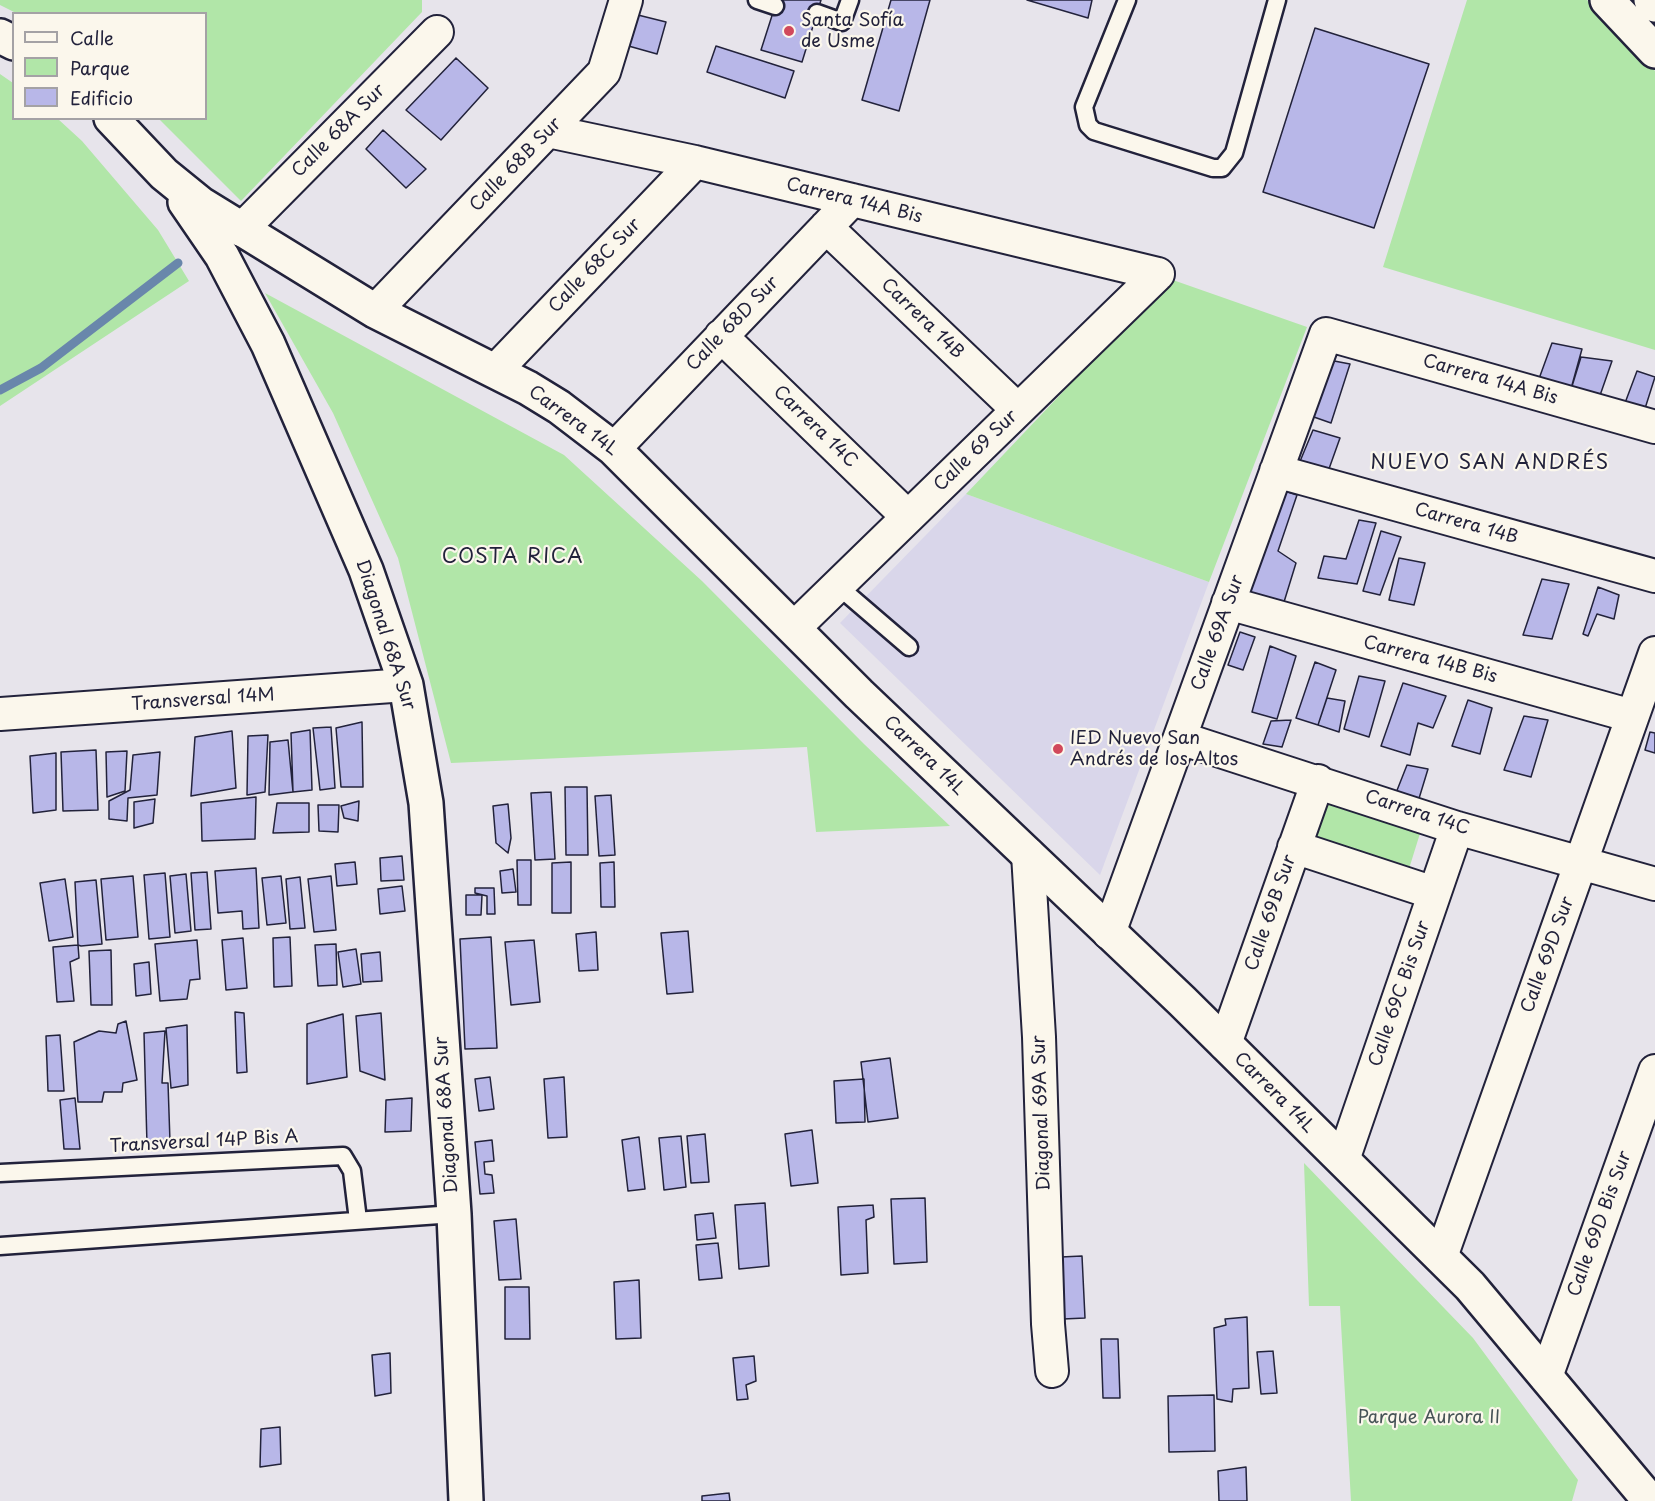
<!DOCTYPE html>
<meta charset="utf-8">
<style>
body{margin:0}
#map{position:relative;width:1655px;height:1501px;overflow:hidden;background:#e7e4eb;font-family:"Playpen Sans",sans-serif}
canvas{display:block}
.legend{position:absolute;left:12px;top:12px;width:195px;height:108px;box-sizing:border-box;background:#fbf7ec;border:2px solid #a4a2a5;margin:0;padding:8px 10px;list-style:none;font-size:18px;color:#22223b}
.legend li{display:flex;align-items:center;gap:12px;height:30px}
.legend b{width:30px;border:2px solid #a4a2a5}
</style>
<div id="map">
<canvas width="1655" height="1501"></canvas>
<ul class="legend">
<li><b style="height:8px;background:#fbf7ec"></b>Calle</li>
<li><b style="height:16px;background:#b1e6a8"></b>Parque</li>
<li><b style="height:16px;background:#b8b7e8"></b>Edificio</li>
</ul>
</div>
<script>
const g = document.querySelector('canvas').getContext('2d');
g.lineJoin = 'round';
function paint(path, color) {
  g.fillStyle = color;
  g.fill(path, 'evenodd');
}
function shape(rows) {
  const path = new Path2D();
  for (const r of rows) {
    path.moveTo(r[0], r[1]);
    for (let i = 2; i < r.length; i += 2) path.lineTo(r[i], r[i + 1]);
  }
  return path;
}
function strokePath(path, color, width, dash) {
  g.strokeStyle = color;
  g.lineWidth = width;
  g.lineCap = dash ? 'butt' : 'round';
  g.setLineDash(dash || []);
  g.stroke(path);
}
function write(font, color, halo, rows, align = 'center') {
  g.font = font + ' "Playpen Sans",sans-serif';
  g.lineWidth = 4.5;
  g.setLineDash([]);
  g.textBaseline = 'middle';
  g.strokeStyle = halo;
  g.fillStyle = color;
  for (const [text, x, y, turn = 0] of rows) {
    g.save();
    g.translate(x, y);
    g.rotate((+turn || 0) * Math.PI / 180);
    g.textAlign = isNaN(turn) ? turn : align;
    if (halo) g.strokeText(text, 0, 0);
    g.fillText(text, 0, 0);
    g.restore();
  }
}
paint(shape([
 [966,494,1209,582,1100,875,840,623]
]), '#d9d6ea');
paint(shape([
 [0,0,422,0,422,12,241,201,159,119,206,118,206,14,16,13,0,5],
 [1467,0,1587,0,1655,71,1655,350,1383,267],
 [0,74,13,83,14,118,58,119,82,141,158,230,189,281,0,406],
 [1170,279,1307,327,1209,582,966,494],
 [265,293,564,455,702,581,864,744,950,826,816,832,807,747,451,763,398,558,333,413],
 [1325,797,1422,827,1408,872,1311,843],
 [1304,1163,1473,1338,1578,1480,1572,1501,1351,1501,1340,1306,1309,1306]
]), '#b1e6a8');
strokePath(shape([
 [0,390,41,368,178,263]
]), '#6987ab', 9);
const building = shape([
 [777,0,821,0,802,62,761,50,777,0],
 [891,0,930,0,899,111,862,100,891,0],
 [1027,0,1092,0,1088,18,1027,0],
 [634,14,666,22,657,54,625,45,634,14],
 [1315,28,1429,64,1374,228,1263,192,1315,28],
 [716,46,794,71,785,98,707,72,716,46],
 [456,58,488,88,441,140,406,110,456,58],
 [383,130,426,169,406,188,366,149,383,130],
 [1552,343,1582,349,1569,396,1536,387,1552,343],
 [1581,357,1612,361,1597,404,1569,396,1581,357],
 [1329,360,1350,364,1331,423,1311,416,1329,360],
 [1637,371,1655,377,1642,418,1622,411,1637,371],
 [1313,430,1340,438,1325,480,1296,471,1313,430],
 [1278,489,1297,495,1278,551,1296,563,1280,615,1241,601,1278,489],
 [1359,520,1376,523,1357,584,1318,578,1324,556,1346,559,1359,520],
 [1381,531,1401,537,1380,595,1363,591,1381,531],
 [1399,558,1425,563,1414,605,1389,600,1399,558],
 [1542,579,1569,584,1552,639,1523,635,1542,579],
 [1598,587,1619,595,1614,619,1597,614,1588,636,1583,634,1598,587],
 [1240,632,1255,637,1243,670,1228,665,1240,632],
 [1270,646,1296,656,1277,719,1252,712,1270,646],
 [1315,662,1336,670,1318,725,1296,718,1315,662],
 [1359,676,1385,681,1369,737,1344,729,1359,676],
 [1403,683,1446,696,1433,728,1418,723,1410,755,1381,746,1403,683],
 [1327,698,1345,701,1339,732,1318,725,1327,698],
 [1468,700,1492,708,1480,754,1452,746,1468,700],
 [1524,716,1548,720,1531,777,1504,770,1524,716],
 [1291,720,1282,747,1263,744,1271,721,1291,720],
 [362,722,363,787,341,787,336,728,362,722],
 [331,727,335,788,320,790,313,728,331,727],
 [310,730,312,790,293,792,291,733,310,730],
 [232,731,236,788,191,796,195,737,232,731],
 [1650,732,1655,733,1655,753,1645,750,1650,732],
 [268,735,265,792,247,795,248,736,268,735],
 [288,740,293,792,269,795,270,742,288,740],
 [96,750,98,810,63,811,61,752,96,750],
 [127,751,125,791,107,797,106,752,127,751],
 [160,752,157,795,128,798,127,821,109,819,109,801,130,790,133,755,160,752],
 [56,753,56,810,33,813,30,756,56,753],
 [1407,765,1428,769,1417,805,1394,798,1407,765],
 [565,787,587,787,588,855,566,855,565,787],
 [551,792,555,859,535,860,531,793,551,792],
 [611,795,615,855,599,856,595,796,611,795],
 [256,797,255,839,202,841,201,803,256,797],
 [155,799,153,823,134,828,134,802,155,799],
 [359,801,358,821,344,818,341,806,359,801],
 [277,803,309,803,309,832,273,833,277,803],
 [508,804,511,838,508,853,496,843,493,806,508,804],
 [318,805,339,805,338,832,319,831,318,805],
 [402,856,404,880,381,881,380,858,402,856],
 [517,860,531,860,531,905,518,905,517,860],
 [355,862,357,884,337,886,335,864,355,862],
 [571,862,571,913,552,913,552,863,571,862],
 [614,862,615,907,601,907,600,863,614,862],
 [256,868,259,928,243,929,242,911,218,913,215,871,256,868],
 [513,869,516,892,502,893,500,871,513,869],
 [207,872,211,929,195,930,191,873,207,872],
 [165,873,170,937,149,939,144,875,165,873],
 [186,874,191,931,175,933,170,876,186,874],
 [133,876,138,937,106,940,101,879,133,876],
 [281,876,286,923,267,925,262,878,281,876],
 [331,876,336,930,314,932,308,879,331,876],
 [300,877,305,928,290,929,286,879,300,877],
 [65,879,73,937,49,941,40,883,65,879],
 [96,880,102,944,81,946,78,945,75,882,96,880],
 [402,886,405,911,380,914,378,889,402,886],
 [475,888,494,888,495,914,487,914,487,896,475,893,475,888],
 [466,895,482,895,481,915,466,915,466,895],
 [688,931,693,992,667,994,661,933,688,931],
 [596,932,598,970,579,971,576,934,596,932],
 [290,937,292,986,274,987,273,938,290,937],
 [491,937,497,1048,465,1049,460,939,491,937],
 [243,938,247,988,226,990,222,940,243,938],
 [197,940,200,979,190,980,187,999,160,1001,155,944,197,940],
 [534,940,540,1002,511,1005,505,942,534,940],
 [336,944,337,985,318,986,315,945,336,944],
 [78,945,79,958,70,962,74,1001,57,1002,53,947,78,945],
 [356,949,361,984,343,987,338,952,356,949],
 [111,950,112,1005,91,1005,89,951,111,950],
 [380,952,382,981,363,982,361,954,380,952],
 [149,962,151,994,136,996,134,964,149,962],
 [235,1012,244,1013,247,1072,237,1073,235,1012],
 [381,1013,385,1080,360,1071,356,1016,381,1013],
 [343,1014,347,1077,307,1084,307,1024,343,1014],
 [126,1021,137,1080,123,1083,122,1092,104,1092,102,1102,78,1102,74,1042,99,1031,116,1033,118,1024,126,1021],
 [187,1025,188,1085,171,1088,166,1028,187,1025],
 [165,1031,162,1083,168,1083,170,1142,147,1145,144,1033,165,1031],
 [60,1035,64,1091,48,1091,46,1036,60,1035],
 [890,1058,898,1118,868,1122,861,1062,890,1058],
 [490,1077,494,1109,479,1111,475,1079,490,1077],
 [564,1077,567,1137,548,1138,544,1079,564,1077],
 [864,1079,865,1122,836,1123,834,1081,864,1079],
 [75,1098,80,1149,64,1149,60,1100,75,1098],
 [412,1098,411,1131,385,1132,386,1100,412,1098],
 [812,1130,818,1183,791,1186,785,1134,812,1130],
 [705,1134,709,1182,691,1183,687,1136,705,1134],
 [681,1136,686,1187,664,1190,659,1138,681,1136],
 [639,1137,645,1189,628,1191,622,1140,639,1137],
 [492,1140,494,1161,484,1162,485,1174,492,1175,494,1193,480,1194,475,1142,492,1140],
 [925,1198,927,1262,894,1264,891,1199,925,1198],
 [765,1203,769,1266,739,1269,735,1205,765,1203],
 [873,1205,874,1217,866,1220,868,1273,841,1275,838,1207,873,1205],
 [713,1213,716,1238,697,1240,695,1215,713,1213],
 [516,1219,521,1279,499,1280,494,1221,516,1219],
 [718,1243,722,1278,699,1280,696,1245,718,1243],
 [1082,1256,1085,1318,1063,1319,1061,1257,1082,1256],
 [639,1280,641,1338,616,1339,614,1282,639,1280],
 [505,1287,529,1287,530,1339,505,1339,505,1287],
 [1247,1317,1249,1388,1233,1389,1232,1402,1217,1399,1214,1328,1226,1325,1225,1319,1247,1317],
 [1101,1339,1118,1339,1120,1398,1103,1398,1101,1339],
 [1273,1351,1277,1393,1261,1394,1257,1352,1273,1351],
 [390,1353,391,1393,375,1396,372,1355,390,1353],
 [754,1356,756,1381,746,1385,748,1399,737,1400,733,1358,754,1356],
 [1214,1395,1215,1451,1169,1452,1168,1396,1214,1395],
 [280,1427,281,1464,260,1467,261,1429,280,1427],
 [1246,1467,1247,1501,1219,1501,1218,1471,1246,1467],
 [729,1493,730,1501,702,1501,702,1496,729,1493]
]);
paint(building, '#b8b7e8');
strokePath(building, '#22223b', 1.5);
const lane = shape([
 [757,0,775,6],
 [1127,0,1084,107,1088,125,1094,131,1213,168,1222,168,1234,153,1277,0],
 [817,13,842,22,850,0],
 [838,586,909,647],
 [0,1173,343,1156,352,1171,358,1220],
 [0,1246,454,1214]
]);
const street = shape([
 [548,131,695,162,1158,274],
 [826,227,1018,410],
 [241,230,437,32],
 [375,311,604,72,626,0],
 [721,336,908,517],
 [495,371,695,162],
 [614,449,852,200],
 [1276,471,1655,576],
 [1228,603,1632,716],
 [794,628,1158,274],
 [0,714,406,685],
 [1180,738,1457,828,1655,884],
 [1294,847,1434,893],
 [1028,854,1039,1037,1048,1324,1052,1371],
 [1109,933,1326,334,1655,427],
 [1225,1044,1318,781],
 [1343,1160,1457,828],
 [1441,1257,1655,653],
 [1546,1377,1655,1071]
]);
const secondary = shape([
 [0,36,14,43],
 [111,118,164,174,201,204,375,311,528,388,559,407,614,449,859,694,1182,1001,1470,1286,1650,1501],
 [185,202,222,256,268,344,366,570,406,685,426,803,454,1214,466,1501]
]);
const primary = shape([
 [1607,0,1655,51],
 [1651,0,1655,5]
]);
strokePath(lane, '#22223b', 21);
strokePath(street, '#22223b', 36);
strokePath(secondary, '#22223b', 38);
strokePath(primary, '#22223b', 38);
strokePath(lane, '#fbf7ec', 16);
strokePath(street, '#fbf7ec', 32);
strokePath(secondary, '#fbf7ec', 33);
strokePath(primary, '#fbf7ec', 33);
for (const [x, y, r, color] of [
 [789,31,6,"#d1495b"],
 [1058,749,6,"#d1495b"]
]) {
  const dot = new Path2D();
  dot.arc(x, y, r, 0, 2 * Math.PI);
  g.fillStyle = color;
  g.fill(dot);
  strokePath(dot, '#fbf7ec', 2);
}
write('18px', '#22223b', '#fbf7ec', [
 ["Santa Sofía",801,21],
 ["de Usme",801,42],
 ["IED Nuevo San",1070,739],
 ["Andrés de los Altos",1070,760]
], 'left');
write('18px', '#22223b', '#fbf7ec', [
 ["Calle 68A Sur",339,131,-45],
 ["Calle 68B Sur",516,165,-46],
 ["Carrera 14A Bis",854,201,14],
 ["Calle 68C Sur",595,266,-46],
 ["Carrera 14B",922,319,44],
 ["Calle 68D Sur",733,324,-46],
 ["Carrera 14A Bis",1490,380,16],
 ["Carrera 14L",573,421,36],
 ["Carrera 14C",815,427,44],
 ["Calle 69 Sur",976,451,-44],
 ["Carrera 14B",1466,524,16],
 ["Calle 69A Sur",1218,633,-70],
 ["Diagonal 68A Sur",385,635,72],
 ["Carrera 14B Bis",1430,660,15],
 ["Transversal 14M",203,700,-4],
 ["Carrera 14L",924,756,44],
 ["Carrera 14C",1417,813,18],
 ["Calle 69B Sur",1271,913,-71],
 ["Calle 69D Sur",1548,955,-70],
 ["Calle 69C Bis Sur",1400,994,-71],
 ["Carrera 14L",1274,1093,45],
 ["Diagonal 69A Sur",1042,1113,-92],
 ["Diagonal 68A Sur",447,1115,-94],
 ["Transversal 14P Bis A",204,1142,-3],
 ["Calle 69D Bis Sur",1600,1224,-70]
]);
write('18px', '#465356', '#fbf7ec', [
 ["Parque Aurora II",1429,1418]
]);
g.letterSpacing = '1.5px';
write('20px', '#22223b', '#fbf7ec', [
 ["NUEVO SAN ANDRÉS",1490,463],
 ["COSTA RICA",513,557]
]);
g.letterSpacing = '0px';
</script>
